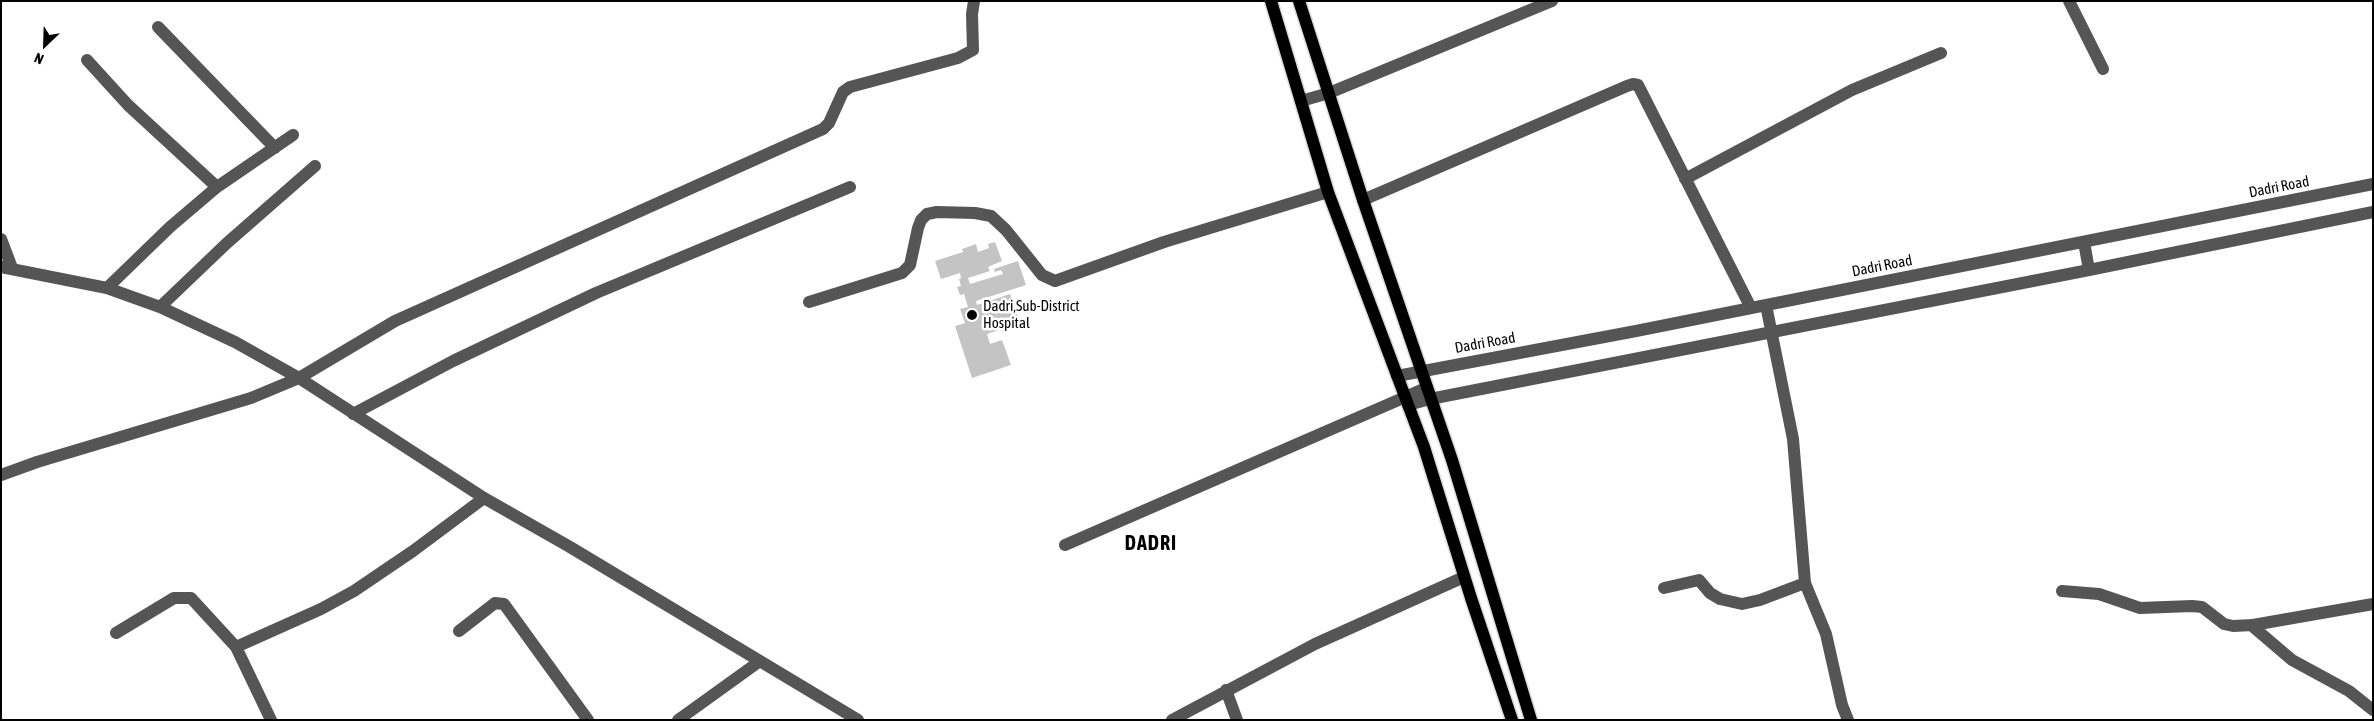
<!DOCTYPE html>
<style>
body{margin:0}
#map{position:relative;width:2374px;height:721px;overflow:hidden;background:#fff;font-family:"Asap Condensed",sans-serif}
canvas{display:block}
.frame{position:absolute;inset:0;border:2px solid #000;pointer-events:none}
.north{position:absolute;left:20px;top:20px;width:50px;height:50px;-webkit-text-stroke:4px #fff;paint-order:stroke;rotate:204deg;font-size:14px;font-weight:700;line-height:20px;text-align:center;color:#000}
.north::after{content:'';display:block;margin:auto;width:18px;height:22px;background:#000;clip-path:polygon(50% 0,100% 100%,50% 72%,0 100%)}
</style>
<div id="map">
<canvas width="2374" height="721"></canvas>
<div class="frame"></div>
<div class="north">N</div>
</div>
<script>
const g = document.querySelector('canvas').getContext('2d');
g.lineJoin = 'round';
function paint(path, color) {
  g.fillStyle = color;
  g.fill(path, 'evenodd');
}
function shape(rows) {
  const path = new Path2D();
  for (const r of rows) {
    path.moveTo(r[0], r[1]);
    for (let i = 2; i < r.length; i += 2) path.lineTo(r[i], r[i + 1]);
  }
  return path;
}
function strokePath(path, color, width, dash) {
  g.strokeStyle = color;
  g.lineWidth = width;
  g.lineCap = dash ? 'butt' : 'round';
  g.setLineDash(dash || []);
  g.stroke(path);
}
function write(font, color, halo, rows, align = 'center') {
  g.font = font + ' "Asap Condensed",sans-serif';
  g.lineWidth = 5;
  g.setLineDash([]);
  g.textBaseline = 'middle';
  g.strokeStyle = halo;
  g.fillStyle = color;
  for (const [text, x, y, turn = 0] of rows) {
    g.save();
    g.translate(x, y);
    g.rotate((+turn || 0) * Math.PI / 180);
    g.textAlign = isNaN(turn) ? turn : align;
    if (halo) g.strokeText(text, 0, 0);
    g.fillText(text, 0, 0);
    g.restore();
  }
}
paint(shape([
 [995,242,1002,261,988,267,990,271,968,278,970,284,1003,274,1001,270,995,272,994,269,1018,261,1026,285,976,301,977,305,1010,294,1020,323,987,334,990,344,1002,340,1011,365,972,378,955,326,965,323,960,309,968,307,964,294,960,295,957,287,961,286,959,279,961,278,960,273,941,279,935,261,963,252,962,249,976,244,978,252,989,248,988,244]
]), '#c4c4c4');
const major = shape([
 [1271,1,1328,192,1424,447,1471,598,1512,720],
 [1299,1,1363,200,1452,460,1531,720]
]);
strokePath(major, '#dbdbdb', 15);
strokePath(shape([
 [2069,1,2103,69],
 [158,27,275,148],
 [87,60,128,105,217,187],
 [1301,101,1329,93,1552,1],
 [1685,179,1852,90,1941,53],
 [1363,200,1627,86,1633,84,1638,85,1751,308],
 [1,239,12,268],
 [2084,242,2089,270],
 [1,267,107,288,160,307,235,342,299,378,484,498,570,547,858,720],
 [107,288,170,227,217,187,293,135],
 [809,302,902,273,910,265,918,228,921,220,927,214,937,212,975,213,991,216,1006,230,1042,275,1055,281,1164,242,1328,192],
 [1766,305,1793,439,1805,583,1826,634,1842,705,1848,720],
 [160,307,227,243,315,166],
 [1397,376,1636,331,2373,184],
 [1408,405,1430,399,2089,270,2373,212],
 [353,414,453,361,596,293,850,187],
 [1,475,37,462,251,398,299,378,395,321,823,129,829,123,843,92,850,87,958,58,973,50,972,14,974,1],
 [1065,545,1426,388],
 [1664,588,1699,580,1710,593,1720,599,1742,604,1760,600,1805,583],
 [2062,591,2099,594,2140,608,2192,606,2202,607,2224,624,2233,626,2253,625,2373,604],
 [2251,625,2292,660,2349,691,2373,710],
 [459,631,495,603,504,604,588,720],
 [116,633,174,598,191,598,236,647,271,720],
 [236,647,321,609,354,591,413,551,484,498],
 [1226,690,1237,720],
 [678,720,760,661],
 [1172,720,1315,644,1464,577]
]), '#555', 12);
strokePath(major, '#000', 12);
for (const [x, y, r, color] of [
 [972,315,6,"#000"]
]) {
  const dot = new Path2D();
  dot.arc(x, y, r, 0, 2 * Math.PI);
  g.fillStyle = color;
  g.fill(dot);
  strokePath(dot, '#fff', 2);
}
write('15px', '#000', '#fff', [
 ["Dadri Road",2279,187,-11],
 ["Dadri Road",1882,266,-11],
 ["Dadri Road",1485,343,-10]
]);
write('15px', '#000', '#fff', [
 ["Dadri,Sub-District",983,306],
 ["Hospital",983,323]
], 'left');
g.letterSpacing = '1px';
write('bold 20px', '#000', '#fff', [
 ["DADRI",1151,544]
]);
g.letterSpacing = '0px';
</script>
